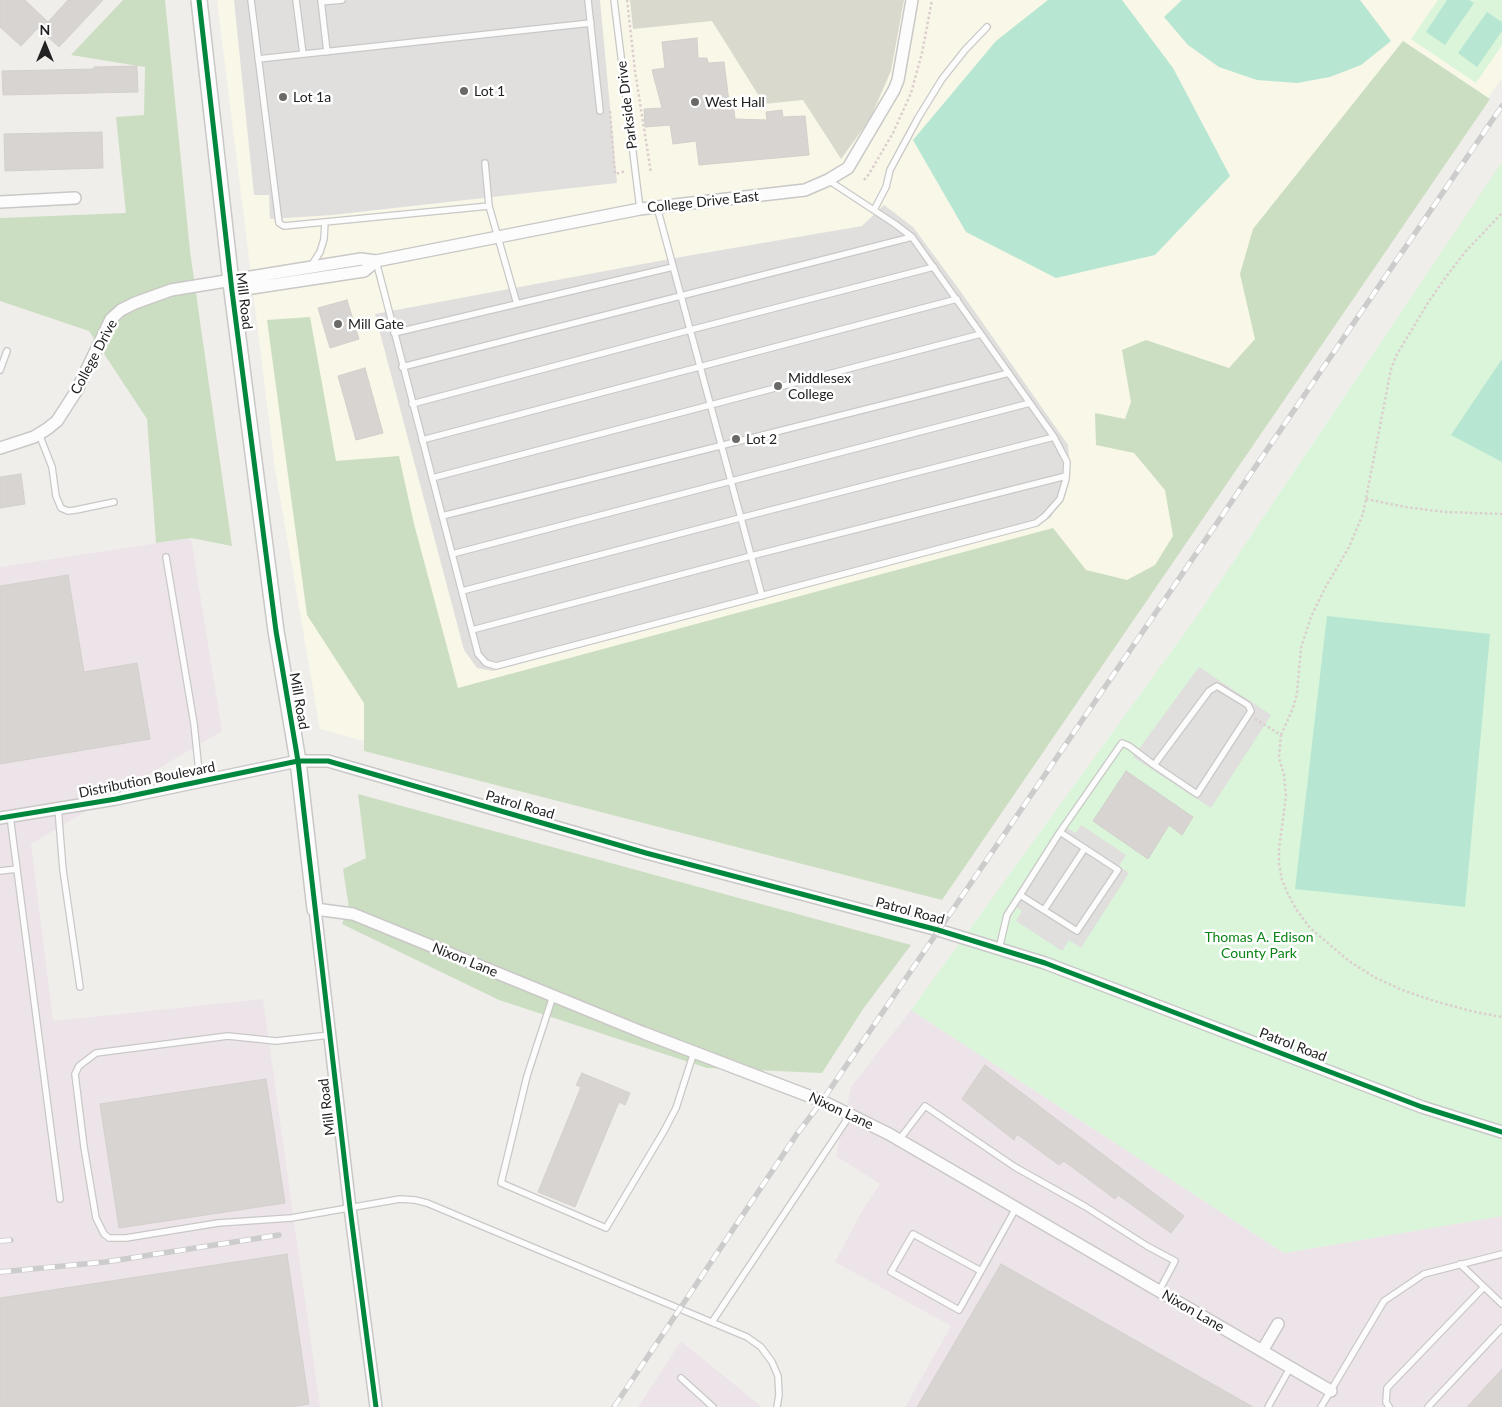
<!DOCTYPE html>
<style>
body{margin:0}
#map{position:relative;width:1502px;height:1407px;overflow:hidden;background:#f0eeeb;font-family:Lato,sans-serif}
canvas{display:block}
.north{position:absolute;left:20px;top:20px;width:50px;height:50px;-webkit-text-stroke:4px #fff;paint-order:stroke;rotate:0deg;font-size:14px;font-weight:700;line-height:20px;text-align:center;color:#222}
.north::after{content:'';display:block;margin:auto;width:18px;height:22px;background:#222;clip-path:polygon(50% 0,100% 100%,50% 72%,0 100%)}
</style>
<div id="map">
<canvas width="1502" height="1407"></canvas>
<div class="north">N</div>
</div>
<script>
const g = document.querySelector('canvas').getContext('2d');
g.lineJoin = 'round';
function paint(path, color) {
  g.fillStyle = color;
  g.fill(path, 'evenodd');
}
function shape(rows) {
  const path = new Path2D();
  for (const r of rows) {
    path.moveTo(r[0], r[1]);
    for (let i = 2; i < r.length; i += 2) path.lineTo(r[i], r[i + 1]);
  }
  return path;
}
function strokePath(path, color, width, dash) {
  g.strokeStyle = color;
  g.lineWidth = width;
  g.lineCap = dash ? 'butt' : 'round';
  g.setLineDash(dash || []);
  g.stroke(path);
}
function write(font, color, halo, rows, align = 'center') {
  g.font = font + ' Lato,sans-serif';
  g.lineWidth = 5;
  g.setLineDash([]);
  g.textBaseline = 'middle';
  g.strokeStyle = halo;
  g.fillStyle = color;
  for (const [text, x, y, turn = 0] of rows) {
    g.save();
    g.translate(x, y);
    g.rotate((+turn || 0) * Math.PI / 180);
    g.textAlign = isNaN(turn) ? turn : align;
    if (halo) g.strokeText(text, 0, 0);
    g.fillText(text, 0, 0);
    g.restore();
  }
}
paint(shape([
 [191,538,222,731,31,844,53,1021,263,999,320,1407,0,1407,0,567],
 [911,1010,1284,1253,1502,1216,1502,1407,905,1407,951,1326,835,1262,862,1211,880,1184,836,1156,851,1087],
 [681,1341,762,1407,638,1407]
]), '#ede4e9');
paint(shape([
 [217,0,1502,0,1502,78,1078,698,942,900,320,729,275,468]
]), '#f8f7e8');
paint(shape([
 [630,0,904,0,891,71,870,119,841,159,803,100,764,104,712,21,633,29]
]), '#d9d9cd');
paint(shape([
 [123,0,165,0,190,251,232,546,191,538,156,543,147,419,89,331,0,301,0,218,126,213,116,117,144,115,145,67,71,55],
 [1403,41,1490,99,942,900,364,751,364,703,307,615,267,320,310,317,336,461,399,456,414,524,458,688,1053,528,1086,570,1127,580,1155,565,1173,536,1165,490,1134,453,1096,445,1095,413,1125,419,1131,402,1122,350,1146,340,1229,368,1255,339,1240,274,1253,229],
 [358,794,911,945,863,1009,822,1073,707,1068,499,1000,342,924,349,908,343,869,366,858]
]), '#cbdec1');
paint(shape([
 [1438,0,1502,0,1502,45,1476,83,1411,39],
 [1502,162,1502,1216,1284,1253,911,1010,1195,619]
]), '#daf5da');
paint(shape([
 [1048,0,1122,0,1173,68,1230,176,1155,255,1056,278,966,232,913,140,996,41],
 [1182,0,1360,0,1391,41,1361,65,1330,77,1297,83,1257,80,1219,67,1188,45,1164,17],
 [1447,0,1469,0,1474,3,1445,45,1426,32],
 [1487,12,1502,22,1502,31,1477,67,1458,53],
 [1502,359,1502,462,1451,435],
 [1327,616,1490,634,1465,907,1295,889]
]), '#b7e6d2');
paint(shape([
 [234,0,600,0,617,183,332,215,270,219,269,195,254,195],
 [884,205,913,227,961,292,1068,445,1070,469,1065,496,1050,518,1034,527,493,671,477,668,464,650,375,314,675,258,862,226],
 [1199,667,1271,715,1211,808,1133,757],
 [1081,825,1126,855,1119,866,1129,873,1081,948,1069,940,1062,951,1016,921,1022,911,1014,905,1067,828,1076,833]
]), '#e0dfde');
const building = shape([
 [0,0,25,0,48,22,68,0,103,0,59,47,38,28,21,46,0,27,0,0],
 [697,38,698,58,707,58,708,63,724,62,729,102,733,102,735,119,767,120,766,112,782,110,783,117,805,116,809,155,699,165,696,141,673,144,670,125,645,127,644,109,662,108,652,70,665,68,662,42,697,38],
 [137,66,138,92,3,95,2,71,94,69,94,67,137,66],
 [102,132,103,168,5,171,4,134,102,132],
 [347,300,359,339,330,348,318,308,347,300],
 [365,368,383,433,356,440,338,376,365,368],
 [21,474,25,504,0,508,0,477,21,474],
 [68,575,84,672,137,663,150,739,0,764,0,586,68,575],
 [1126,771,1193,817,1182,835,1169,825,1148,859,1093,821,1126,771],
 [985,1065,1184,1216,1171,1233,1118,1195,1115,1199,1064,1161,1059,1165,1017,1134,1014,1140,962,1099,985,1065],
 [582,1073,630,1093,625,1105,619,1102,575,1207,538,1192,581,1087,576,1085,582,1073],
 [266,1079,285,1203,119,1228,100,1104,266,1079],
 [287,1254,309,1404,292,1407,0,1407,0,1298,287,1254],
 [1001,1264,1253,1407,917,1407,1001,1264],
 [1502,1369,1502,1407,1467,1407,1502,1369]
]);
paint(building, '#d7d4d2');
strokePath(building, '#d3d0cc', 1);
const service = shape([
 [251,0,279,223,284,226,489,206],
 [296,0,303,54],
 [321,0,327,52],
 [588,0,600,111],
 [614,0,640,209],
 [321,2,342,0],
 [258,59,591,23],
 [485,163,489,206,517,304],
 [657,207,762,596],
 [874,210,886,187,890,170,918,118,942,79,965,50,987,27],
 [376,261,478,654,486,663,496,666,1036,523,1045,516,1060,499,1066,479,1067,462,1054,437,912,237,895,224,828,180],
 [311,266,320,252,324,239,325,222],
 [394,333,673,267],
 [402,367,912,237],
 [0,370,7,351],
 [412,404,690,330,934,267],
 [39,434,52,467,56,496,61,508,68,511,76,510,114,502],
 [422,440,957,299],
 [432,478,981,334],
 [442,516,1009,373],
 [452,554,1030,403],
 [166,557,194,724,200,781],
 [462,591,740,518,1054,437],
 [472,630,751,556,1066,476],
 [58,808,63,870,80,987],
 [10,816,60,1199],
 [1060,832,1122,743,1129,746,1154,765,1197,794,1251,711,1248,705,1217,686,1209,691,1154,765],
 [0,871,17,869],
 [1044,910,1085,848],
 [999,949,1007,915,1020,895,1060,832,1118,870,1077,931,1020,895],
 [553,996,527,1076,501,1183,606,1228,664,1131,676,1108,694,1052],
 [330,1035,276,1041,228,1036,96,1053,79,1066,75,1074,84,1147,96,1218,104,1234,109,1238,126,1238,218,1223,291,1218,400,1199,415,1200,427,1203,747,1337,761,1347,772,1362,778,1376,779,1395,777,1407],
 [899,1140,925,1106,1015,1167,1086,1207,1147,1246,1175,1261,1159,1291],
 [1460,1264,1502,1304],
 [981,1271,913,1234,891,1272,959,1310,981,1271,1016,1208],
 [712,1322,850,1115],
 [681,1378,713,1407],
 [1268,1407,1290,1368],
 [1321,1407,1384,1301,1424,1274,1502,1254],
 [1389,1407,1386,1402,1387,1388,1484,1287],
 [1428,1407,1502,1328]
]);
const minor = shape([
 [0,202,75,198],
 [232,291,364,271,376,261],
 [0,448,34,437,47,429,57,421,77,390,111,319,121,310,135,303,171,290,361,259,376,261,640,209,805,190,828,180,848,168,894,90,898,80,912,0],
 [0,818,116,799,298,761,328,761,646,853,938,930,1045,963,1422,1107,1502,1132],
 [1262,1351,1278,1324],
 [376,1407,350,1208,315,909,353,914,644,1033,822,1101,889,1134,1331,1391]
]);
const tertiary = shape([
 [199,0,232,291,276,631,298,761,315,909]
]);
strokePath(service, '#c9c8c7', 8);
strokePath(minor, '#c9c8c7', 14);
strokePath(tertiary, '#c9c8c7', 18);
strokePath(shape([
 [627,0,635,71,651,173],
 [610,111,615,174,626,171],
 [864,180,869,174,893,133,911,93,922,53,932,0],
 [1366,499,1405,507,1445,512,1502,514],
 [1255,719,1281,735,1279,758,1284,775,1286,796,1279,849,1279,864,1282,880,1287,892,1296,909,1310,928,1349,961,1374,977,1402,990,1434,1001,1475,1012,1502,1017],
 [1281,735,1293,708,1297,693,1301,648,1311,617,1325,588,1349,547,1363,514,1391,369,1396,356,1429,301,1443,281,1465,252,1502,213]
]), '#dccecd', 2.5, [2.5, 2.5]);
strokePath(service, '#fdfcfc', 5.5);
strokePath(minor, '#fdfcfc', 11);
strokePath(tertiary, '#fdfcfc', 15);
const rail = shape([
 [0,1241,11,1240],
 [0,1272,105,1262,279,1235],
 [614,1407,797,1134,822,1101,1502,106]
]);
strokePath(rail, '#ccc', 5.5);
strokePath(rail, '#fff', 4, [11]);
strokePath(shape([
 [199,0,232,291,276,631,298,761,350,1208,376,1407],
 [0,818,116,799,298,761,328,761,646,853,938,930,1045,963,1422,1107,1502,1132]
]), '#00873e', 5);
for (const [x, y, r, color] of [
 [464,91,5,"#6a6968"],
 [283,97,5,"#6a6968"],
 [695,102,5,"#6a6968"],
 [338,324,5,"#6a6968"],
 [778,386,5,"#6a6968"],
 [736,439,5,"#6a6968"]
]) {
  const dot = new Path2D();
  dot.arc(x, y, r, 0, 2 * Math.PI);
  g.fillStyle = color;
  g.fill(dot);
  strokePath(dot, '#fff', 2);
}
write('14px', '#222', '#fff', [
 ["Lot 1",474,91],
 ["Lot 1a",293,97],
 ["West Hall",705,102],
 ["Mill Gate",348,324],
 ["Middlesex",788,378],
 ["College",788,394],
 ["Lot 2",746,439]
], 'left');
write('14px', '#222', '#fff', [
 ["Parkside Drive",627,105,-97],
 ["College Drive East",703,202,-6],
 ["Mill Road",244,301,83],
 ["College Drive",94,357,-62],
 ["Mill Road",299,701,80],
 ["Distribution Boulevard",147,780,-11],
 ["Patrol Road",520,805,16],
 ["Patrol Road",910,911,15],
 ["Nixon Lane",465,960,22],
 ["Patrol Road",1293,1045,21],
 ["Mill Road",327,1107,-97],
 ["Nixon Lane",841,1111,25],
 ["Nixon Lane",1193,1311,30]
]);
write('14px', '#0c8416', '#fff', [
 ["Thomas A. Edison",1259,937],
 ["County Park",1259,953]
]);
</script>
